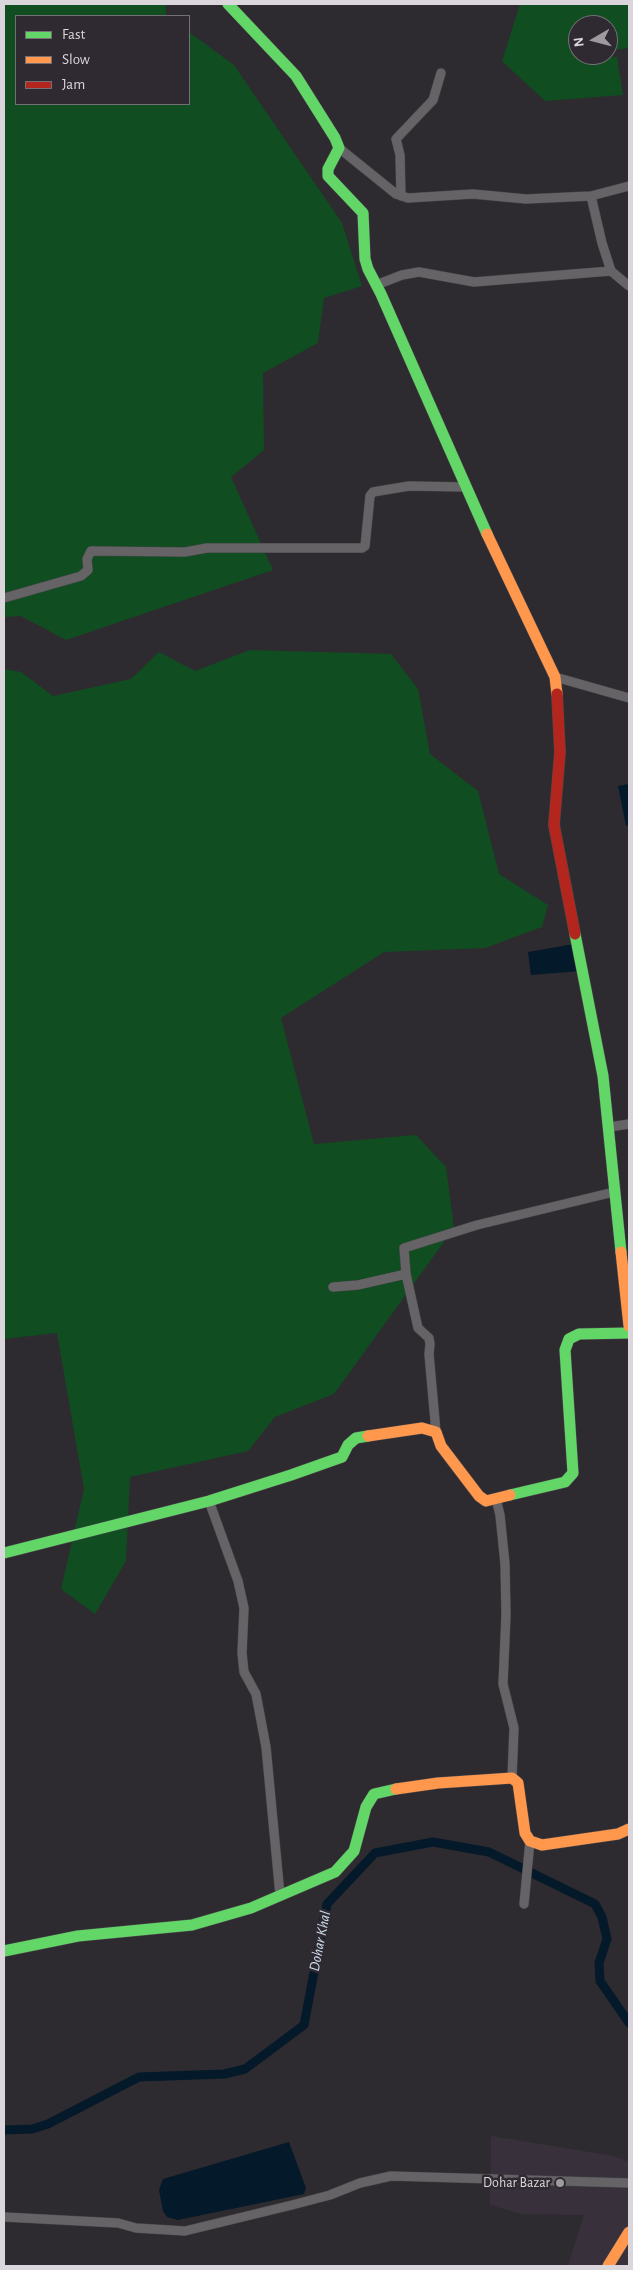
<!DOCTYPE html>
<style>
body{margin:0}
#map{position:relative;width:633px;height:2270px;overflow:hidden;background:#2e2b30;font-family:"Alegreya Sans",sans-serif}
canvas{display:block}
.frame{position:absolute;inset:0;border:5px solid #dad6db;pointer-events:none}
.legend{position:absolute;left:15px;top:15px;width:175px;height:90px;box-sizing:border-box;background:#2f2a31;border:1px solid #736f75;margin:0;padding:6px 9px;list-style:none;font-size:15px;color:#dad6db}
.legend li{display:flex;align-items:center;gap:10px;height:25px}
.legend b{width:25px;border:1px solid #736f75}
.north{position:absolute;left:568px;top:15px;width:50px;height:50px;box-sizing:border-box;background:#2f2a31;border:1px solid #736f75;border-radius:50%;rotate:262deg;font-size:14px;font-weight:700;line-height:20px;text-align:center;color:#dad6db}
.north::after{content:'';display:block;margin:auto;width:18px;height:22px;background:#9e9a9f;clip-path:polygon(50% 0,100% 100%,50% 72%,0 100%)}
</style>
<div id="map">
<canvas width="633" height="2270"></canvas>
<div class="frame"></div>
<ul class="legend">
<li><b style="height:6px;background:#63d668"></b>Fast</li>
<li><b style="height:6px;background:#ff974d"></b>Slow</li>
<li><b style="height:6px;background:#b3261e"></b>Jam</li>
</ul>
<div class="north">N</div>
</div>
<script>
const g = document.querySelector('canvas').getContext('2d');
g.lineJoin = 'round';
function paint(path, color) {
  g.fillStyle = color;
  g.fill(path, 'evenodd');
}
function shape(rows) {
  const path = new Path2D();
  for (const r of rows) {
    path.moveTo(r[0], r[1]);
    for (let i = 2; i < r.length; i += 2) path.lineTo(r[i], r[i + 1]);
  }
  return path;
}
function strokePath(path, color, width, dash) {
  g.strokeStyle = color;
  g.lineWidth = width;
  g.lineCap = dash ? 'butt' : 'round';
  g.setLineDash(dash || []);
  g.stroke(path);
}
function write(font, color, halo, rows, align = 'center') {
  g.font = font + ' "Alegreya Sans",sans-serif';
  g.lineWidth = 5;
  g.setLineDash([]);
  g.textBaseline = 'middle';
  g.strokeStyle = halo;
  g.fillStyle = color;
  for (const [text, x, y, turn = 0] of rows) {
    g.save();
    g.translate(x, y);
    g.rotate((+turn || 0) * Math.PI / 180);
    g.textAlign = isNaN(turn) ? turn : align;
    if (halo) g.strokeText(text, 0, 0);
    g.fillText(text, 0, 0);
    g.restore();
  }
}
paint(shape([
 [491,2136,614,2156,629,2162,629,2266,568,2266,584,2215,521,2214,490,2205]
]), '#38313c');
paint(shape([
 [4,4,166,4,166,16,16,16,16,104,189,104,189,32,234,65,342,223,362,286,324,298,318,343,263,373,264,450,231,477,273,570,66,640,21,616,4,617],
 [520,4,629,4,629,48,608,51,608,25,578,25,578,55,617,57,623,95,545,101,502,61],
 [250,650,391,654,418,689,430,754,478,791,499,874,548,905,542,927,485,948,384,952,281,1018,314,1144,416,1135,446,1167,454,1228,334,1394,275,1417,248,1451,130,1477,126,1561,95,1614,61,1589,84,1489,57,1333,4,1339,4,669,21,672,53,696,131,679,159,652,195,671]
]), '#104d21');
paint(shape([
 [629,784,629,825,626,826,618,786],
 [574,944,581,971,531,975,528,952],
 [289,2142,306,2188,304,2194,178,2220,167,2217,163,2211,159,2190,163,2179]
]), '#041929');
strokePath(shape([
 [4,2130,32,2129,48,2124,139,2077,224,2074,245,2069,304,2025,327,1904,375,1853,433,1842,489,1852,595,1904,602,1917,607,1939,599,1963,600,1981,629,2023]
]), '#041929', 9);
const street = shape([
 [339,148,396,194,408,198,473,194,526,199,591,196,629,186],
 [401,196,400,155,396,139,433,100,441,73],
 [591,196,602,243,611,271,629,286],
 [376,285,402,275,419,272,474,282,611,271],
 [4,598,81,576,88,570,87,559,91,551,185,552,207,548,362,548,365,546,370,496,373,492,409,486,465,487],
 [555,677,629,698],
 [609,1127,629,1124],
 [333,1287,358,1285,406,1274],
 [436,1432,429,1354,430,1344,429,1338,418,1328,406,1274,404,1248,477,1225,614,1192],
 [496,1499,500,1515,505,1564,506,1615,503,1684,514,1728,512,1778],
 [209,1501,238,1581,244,1608,242,1653,244,1672,256,1694,266,1747,280,1895],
 [524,1904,530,1841],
 [4,2217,118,2223,136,2228,185,2231,292,2205,330,2195,360,2183,391,2176,629,2183]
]);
const fast = shape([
 [228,4,296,76,335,138,339,148,328,169,328,176,363,213,365,259,368,269,381,294,487,534],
 [575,934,603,1076,621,1252],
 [510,1495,565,1482,573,1473,565,1350,569,1339,579,1334,629,1333],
 [4,1553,209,1501,291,1475,342,1457,348,1445,356,1438,368,1436],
 [4,1951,78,1936,192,1925,251,1908,335,1872,354,1851,366,1807,374,1794,396,1789]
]);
const slow = shape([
 [487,534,555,677,557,694],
 [621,1252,629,1326],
 [368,1436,422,1428,436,1432,441,1446,479,1496,486,1501,510,1495],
 [396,1789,438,1783,512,1778,518,1783,525,1833,530,1841,542,1845,618,1834,629,1829],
 [608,2266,629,2232]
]);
const jam = shape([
 [557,694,560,752,554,825,575,934]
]);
strokePath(street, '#4a474b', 10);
strokePath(fast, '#4a474b', 12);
strokePath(slow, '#4a474b', 12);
strokePath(jam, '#4a474b', 12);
strokePath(street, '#656366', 9);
strokePath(fast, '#63d668', 11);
strokePath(slow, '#ff974d', 11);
strokePath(jam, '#b3261e', 11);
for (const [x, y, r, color] of [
 [560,2183,5,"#9e9a9f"]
]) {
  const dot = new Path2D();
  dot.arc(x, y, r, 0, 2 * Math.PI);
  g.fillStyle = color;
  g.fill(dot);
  strokePath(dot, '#2f2a31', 2);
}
write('14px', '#dad6db', '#2f2a31', [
 ["Dohar Bazar",550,2183]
], 'right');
write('italic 15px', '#cee1f1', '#2f2a31', [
 ["Dohar Khal",320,1941,-79]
]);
</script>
